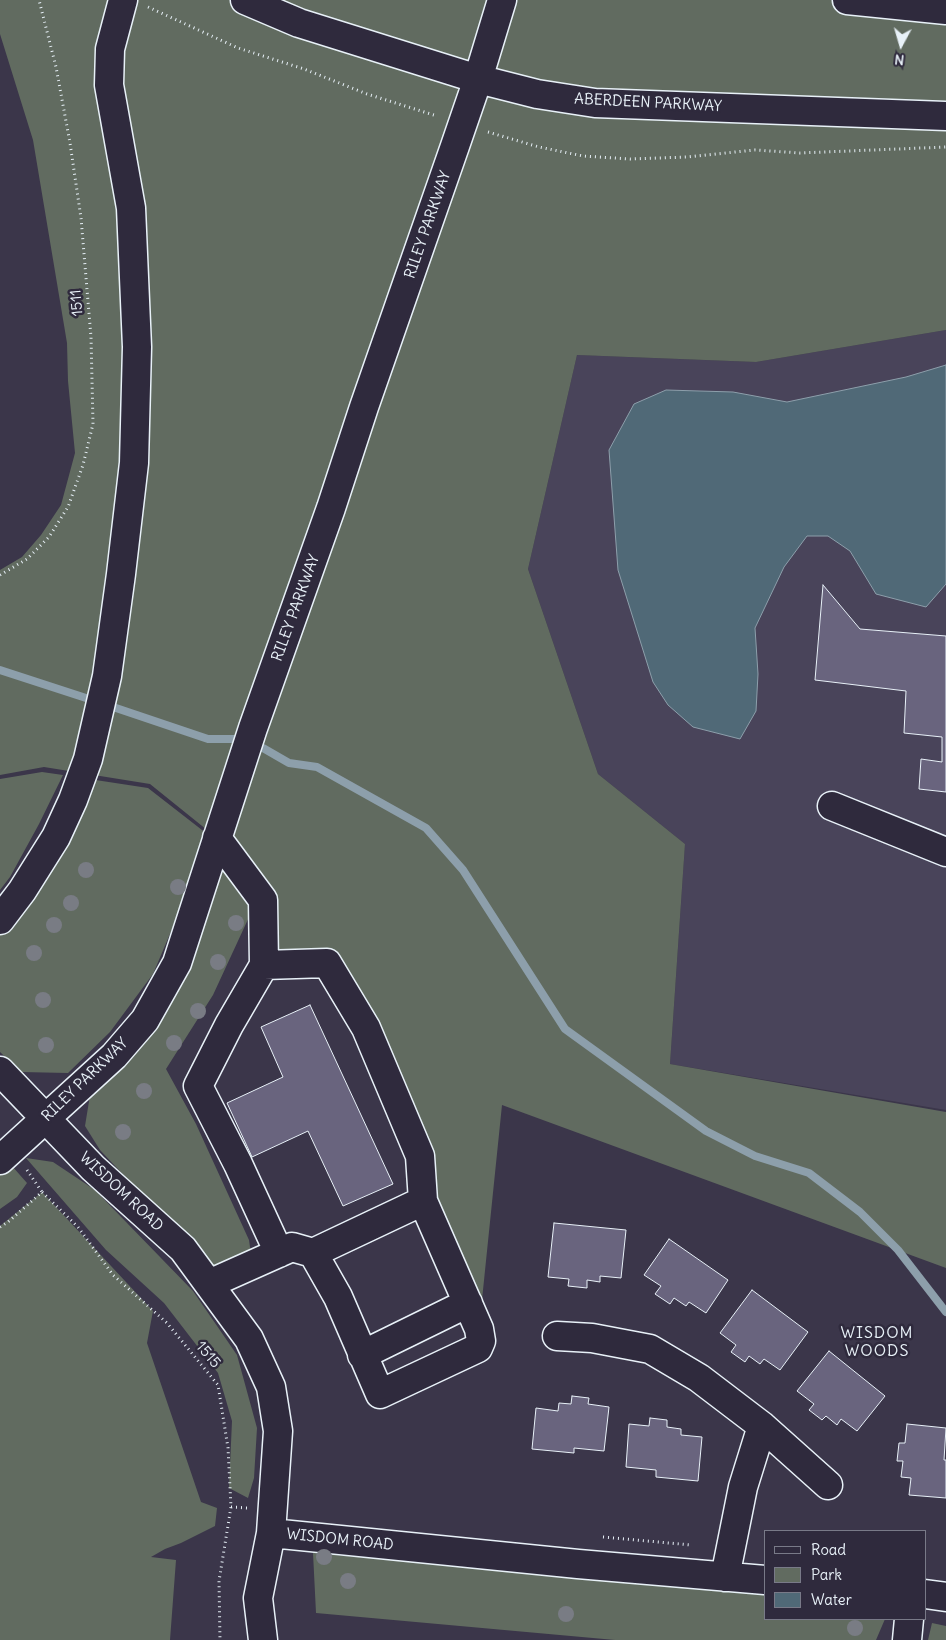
<!DOCTYPE html>
<style>
body{margin:0}
#map{position:relative;width:946px;height:1640px;overflow:hidden;background:#3b364a;font-family:Delius,sans-serif}
canvas{display:block}
.legend{position:absolute;left:764px;top:1530px;width:162px;height:90px;box-sizing:border-box;background:#2f2a3d;border:1px solid #797a88;margin:0;padding:6px 9px;list-style:none;font-size:15px;color:#e8f1f8}
.legend li{display:flex;align-items:center;gap:10px;height:25px}
.legend b{width:25px;border:1px solid #797a88}
.north{position:absolute;left:876px;top:20px;width:50px;height:50px;-webkit-text-stroke:4px #2f2a3d;paint-order:stroke;rotate:186deg;font-size:14px;font-weight:700;line-height:20px;text-align:center;color:#e8f1f8}
.north::after{content:'';display:block;margin:auto;width:18px;height:22px;background:#e8f1f8;clip-path:polygon(50% 0,100% 100%,50% 72%,0 100%)}
</style>
<div id="map">
<canvas width="946" height="1640"></canvas>
<ul class="legend">
<li><b style="height:6px;background:#2f2a3d"></b>Road</li>
<li><b style="height:14px;background:#616b60"></b>Park</li>
<li><b style="height:14px;background:#506977"></b>Water</li>
</ul>
<div class="north">N</div>
</div>
<script>
const g = document.querySelector('canvas').getContext('2d');
g.lineJoin = 'round';
function paint(path, color) {
  g.fillStyle = color;
  g.fill(path, 'evenodd');
}
function shape(rows) {
  const path = new Path2D();
  for (const r of rows) {
    path.moveTo(r[0], r[1]);
    for (let i = 2; i < r.length; i += 2) path.lineTo(r[i], r[i + 1]);
  }
  return path;
}
function strokePath(path, color, width, dash) {
  g.strokeStyle = color;
  g.lineWidth = width;
  g.lineCap = dash ? 'butt' : 'round';
  g.setLineDash(dash || []);
  g.stroke(path);
}
function write(font, color, halo, rows, align = 'center') {
  g.font = font + ' Delius,sans-serif';
  g.lineWidth = 5;
  g.setLineDash([]);
  g.textBaseline = 'middle';
  g.strokeStyle = halo;
  g.fillStyle = color;
  for (const [text, x, y, turn = 0] of rows) {
    g.save();
    g.translate(x, y);
    g.rotate((+turn || 0) * Math.PI / 180);
    g.textAlign = isNaN(turn) ? turn : align;
    if (halo) g.strokeText(text, 0, 0);
    g.fillText(text, 0, 0);
    g.restore();
  }
}
paint(shape([
 [946,330,946,1110,670,1064,685,844,598,774,528,569,577,355,756,362]
]), '#49445a');
paint(shape([
 [0,0,870,0,946,10,946,330,756,362,577,355,528,569,598,774,685,844,670,1064,946,1112,946,1268,502,1105,479,1329,337,979,264,965,263,900,217,838,150,784,44,767,0,775,0,570,22,557,41,535,61,505,75,453,68,381,67,343,33,140,0,34],
 [42,772,63,775,39,824,10,877,0,890,0,779],
 [89,779,148,788,211,837,153,974,110,1032,68,1073,21,1072,0,1052,0,928],
 [221,854,256,902,213,995,166,1069,196,1124,249,1240,251,1254,232,1269,208,1265,100,1150,85,1126,91,1089,168,1003],
 [26,1158,53,1162,95,1190,193,1291,237,1355,257,1428,254,1478,248,1498,229,1488,232,1421,218,1373,164,1303,106,1250],
 [12,1166,27,1183,17,1197,0,1209,0,1169],
 [42,1192,153,1311,147,1343,201,1502,217,1508,215,1526,181,1543,165,1549,151,1557,176,1560,170,1640,0,1640,0,1226],
 [313,1553,765,1593,765,1619,885,1619,876,1640,615,1640,316,1613],
 [932,1623,946,1626,946,1640,928,1640]
]), '#616b60');
const water = shape([
 [946,365,946,584,926,607,876,594,850,551,828,536,807,536,784,567,755,628,758,674,756,711,740,739,693,727,668,705,653,682,618,570,609,450,634,404,666,390,733,392,787,402,906,377,946,365]
]);
paint(water, '#506977');
strokePath(water, '#8d9fab', 1);
strokePath(shape([
 [0,670,86,698],
 [116,708,208,739,243,739],
 [263,748,289,763,317,767,426,828,463,870,565,1029,706,1131,755,1156,809,1173,860,1212,898,1250,946,1312]
]), '#8d9fab', 8);
const building = shape([
 [823,585,860,629,946,636,946,792,919,789,921,759,942,762,942,737,904,733,906,691,815,680,823,585],
 [310,1005,393,1184,343,1206,308,1131,252,1157,227,1103,283,1077,261,1027,310,1005],
 [554,1223,626,1230,621,1278,600,1276,600,1282,587,1280,587,1288,568,1286,569,1279,548,1277,554,1223],
 [669,1239,728,1280,706,1313,689,1302,686,1306,674,1298,670,1304,655,1294,661,1286,644,1275,669,1239],
 [752,1290,808,1332,780,1370,764,1359,760,1364,749,1356,745,1362,731,1352,736,1345,720,1333,752,1290],
 [829,1351,885,1396,857,1431,841,1419,837,1425,826,1416,822,1420,809,1410,814,1404,797,1391,829,1351],
 [572,1396,589,1398,588,1404,609,1407,604,1451,574,1448,574,1453,532,1449,536,1408,558,1411,559,1403,571,1404,572,1396],
 [650,1418,667,1420,667,1427,681,1429,681,1435,702,1437,698,1481,656,1477,656,1470,626,1467,629,1424,649,1426,650,1418],
 [907,1424,946,1428,944,1460,946,1460,946,1498,909,1495,911,1478,901,1477,903,1461,897,1461,899,1443,905,1443,907,1424]
]);
paint(building, '#69647e');
strokePath(building, '#e8f1f8', 1);
const minor = shape([
 [245,0,299,23,478,79,537,94,595,103,946,116],
 [847,0,946,10],
 [832,806,946,852],
 [217,838,263,900,264,965,229,1025,198,1086,238,1164,279,1253],
 [0,920,22,891,56,837,73,800,88,759,107,676,121,574,134,463,137,347,131,208,109,85,110,49,123,0],
 [264,965,327,963,366,1028,420,1156,423,1201],
 [0,1071,93,1168,183,1249,249,1339,271,1387,278,1431,271,1533,258,1598,263,1640],
 [0,1160,114,1056,145,1020,177,963,253,728,331,508,364,407,455,146,478,79,502,0],
 [209,1284,292,1247,313,1253,338,1297,380,1394,478,1348,481,1341,479,1329,423,1201,313,1253],
 [557,1336,592,1338,650,1349,699,1378,762,1426,828,1485],
 [362,1355,468,1303],
 [271,1533,578,1564,765,1580],
 [725,1577,743,1487,762,1426],
 [925,1594,946,1597],
 [907,1640,909,1619]
]);
strokePath(minor, '#e8f1f8', 31);
strokePath(shape([
 [148,7,238,48,304,69,367,94,437,116],
 [488,132,539,147,583,156,630,159,687,157,755,150,800,153,946,147],
 [0,575,27,559,49,537,68,507,83,465,93,424,91,337,81,218,70,143,56,67,39,0],
 [27,1170,42,1192],
 [0,1227,8,1222,42,1192,78,1227,113,1275,167,1323,218,1385,228,1448,231,1507,219,1581,220,1640],
 [231,1507,248,1508],
 [603,1537,691,1545]
]), '#e8f1f8', 3, [1, 4]);
strokePath(minor, '#2f2a3d', 28);
g.fillStyle = '#797c84';
for (const [x, y] of [
 [86,870],
 [178,887],
 [71,903],
 [236,923],
 [54,925],
 [34,953],
 [218,962],
 [43,1000],
 [198,1011],
 [174,1043],
 [46,1045],
 [144,1091],
 [123,1132],
 [324,1557],
 [348,1581],
 [566,1614],
 [855,1628]
]) {
  g.beginPath();
  g.arc(x, y, 8, 0, 2 * Math.PI);
  g.fill();
}
write('15px', '#e8f1f8', '#2f2a3d', [
 ["ABERDEEN PARKWAY",648,103,3],
 ["RILEY PARKWAY",428,225,-71],
 ["1511",77,303,-95],
 ["RILEY PARKWAY",296,608,-70],
 ["RILEY PARKWAY",85,1080,-44],
 ["WISDOM ROAD",121,1192,43],
 ["1515",208,1355,50],
 ["WISDOM ROAD",340,1540,6]
]);
g.letterSpacing = '1px';
write('16px', '#e8f1f8', '#2f2a3d', [
 ["WISDOM",877,1333],
 ["WOODS",877,1351]
]);
g.letterSpacing = '0px';
</script>
